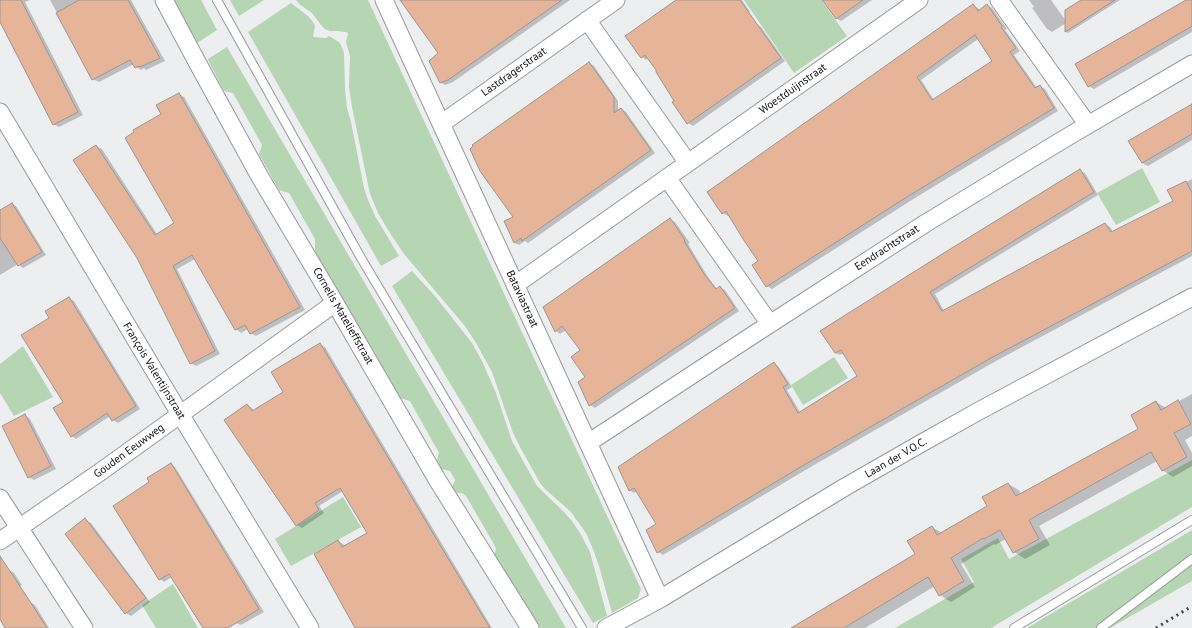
<!DOCTYPE html>
<meta charset="utf-8">
<style>
body{margin:0}
canvas{display:block;background:#edeef0}
</style>
<canvas width="1192" height="628"></canvas>
<script>
const g = document.querySelector('canvas').getContext('2d');
g.lineJoin = 'round';
function paint(path, color) {
  g.fillStyle = color;
  g.fill(path, 'evenodd');
}
function shape(rows) {
  const path = new Path2D();
  for (const r of rows) {
    path.moveTo(r[0], r[1]);
    for (let i = 2; i < r.length; i += 2) path.lineTo(r[i], r[i + 1]);
  }
  return path;
}
function strokePath(path, color, width, dash) {
  g.strokeStyle = color;
  g.lineWidth = width;
  g.lineCap = dash ? 'butt' : 'round';
  g.setLineDash(dash || []);
  g.stroke(path);
}
function write(font, color, halo, rows, align = 'center') {
  g.font = font + ' "PT Sans",sans-serif';
  g.lineWidth = 3.5;
  g.setLineDash([]);
  g.textBaseline = 'middle';
  g.strokeStyle = halo;
  g.fillStyle = color;
  for (const [text, x, y, turn = 0] of rows) {
    g.save();
    g.translate(x, y);
    g.rotate((+turn || 0) * Math.PI / 180);
    g.textAlign = isNaN(turn) ? turn : align;
    if (halo) g.strokeText(text, 0, 0);
    g.fillText(text, 0, 0);
    g.restore();
  }
}
paint(shape([
 [174,0,201,0,217,30,197,43],
 [230,0,264,0,239,16],
 [296,0,368,0,641,589,638,598,612,613,599,566,593,549,586,533,571,512,545,489,540,483,520,447,513,433,492,372,476,343,465,326,404,254,388,230,378,213,370,194,352,107,349,87,350,56,346,42,348,33,346,32,337,31,330,31,325,29,321,25,312,13,299,4],
 [744,0,821,0,847,36,794,73],
 [291,3,308,16,313,22,315,26,313,37,326,38,329,36,339,42,341,45,344,53,345,90,347,108,351,122,364,188,368,200,375,216,399,256,381,266,248,32],
 [227,47,566,628,537,628,494,556,496,549,495,546,466,496,462,493,457,493,455,491,452,487,455,480,450,471,442,469,438,463,437,460,439,453,410,401,400,398,315,252,315,239,289,193,279,190,259,154,262,145,233,93,224,91,209,62,208,59],
 [1142,168,1160,202,1116,225,1097,193],
 [412,271,435,296,472,343,482,361,496,393,512,441,537,486,564,512,572,521,580,533,590,552,607,616,593,623,392,286],
 [23,346,53,397,14,416,0,393,0,364],
 [834,357,848,378,803,405,791,385],
 [1192,460,1192,507,991,628,895,628,974,582,961,559,998,538,1009,559],
 [343,497,361,527,291,566,275,539],
 [1192,530,1192,581,1110,628,1027,628],
 [173,584,198,628,156,628,142,605]
]), '#b5d5b3');
paint(shape([
 [0,0,30,0,25,2,83,115,59,127,53,124,0,20],
 [50,0,131,0,165,61,146,70,144,68,141,70,136,67,134,64,99,82,93,79],
 [402,0,570,0,453,82,445,85,440,82,439,54],
 [679,0,742,0,750,12,729,24,756,24,761,27,785,61,693,126,688,123,673,103,675,101,657,70,649,58,646,60,642,57],
 [823,0,872,0,841,21,837,19],
 [1029,0,1051,0,1066,21,1083,0,1120,0,1068,33,1066,32,1066,23,1052,32,1047,29,1032,8,1034,7],
 [1188,0,1192,0,1192,32,1094,89,1088,86],
 [973,5,978,8,980,10,987,5,992,8,1007,29,1005,30,1020,51,1014,55,1037,88,1040,86,1045,89,1058,111,915,198,772,289,767,286,760,261,730,214,728,216,723,213],
 [978,39,993,61,934,100,921,80],
 [589,63,594,66,618,101,618,111,622,109,626,112,655,153,528,243,525,241,519,245,515,243,505,222,515,218],
 [179,94,184,97,305,310,256,336,250,333,248,329,241,333,236,329,195,259,177,269,220,354,196,366,191,363,96,146,102,149,157,234,176,223,162,115],
 [1192,105,1192,140,1148,166,1142,163],
 [1080,171,1085,173,1098,195,935,294,944,311,1105,224,1110,227,1113,232,1174,201,1169,191,1192,179,1192,256,996,361,814,465,663,555,658,552,648,530,657,524,637,491,634,493,629,490,774,363,778,366,792,387,787,390,800,412,859,377,844,353,840,355,835,353],
 [12,204,16,206,46,255,23,268,18,264,0,275,0,211],
 [670,219,675,222,690,243,688,244,708,277,717,289,720,287,725,290,739,311,595,408,590,405,581,351,566,330,560,334,556,331],
 [69,298,74,301,140,409,118,423,113,420,110,416,76,439,72,436,64,402],
 [320,344,325,347,492,628,356,628,338,541,343,544,345,546,368,533,343,491,319,506,324,513,302,528,297,525,247,405,252,408,254,411,285,392],
 [1192,394,1192,436,1185,440,1192,453,1192,466,1173,477,1162,470,1157,461,1039,526,1050,545,1025,559,1014,552,1006,539,995,545,994,544,961,564,975,587,951,602,940,595,935,586,865,628,792,628,916,555,932,527,942,533,989,506,1008,484,1019,490,1021,494,1140,429,1156,402,1166,408],
 [25,415,30,419,56,469,34,480,29,477],
 [171,464,175,467,264,612,241,625,236,623,225,628,204,628,172,577,164,582,160,579],
 [85,520,91,523,150,602,131,616,126,613],
 [9,570,14,573,22,585,0,599,0,576],
 [30,602,35,605,49,628,7,628]
]), '#0003');
const building = shape([
 [0,0,21,0,78,112,53,125,0,22,0,0],
 [79,0,128,0,160,58,140,67,139,66,135,68,130,60,92,80,56,13,79,0],
 [400,0,562,0,448,80,440,83,429,61,438,53,400,0],
 [676,0,740,0,781,58,687,124,672,102,674,101,656,72,656,70,645,55,641,58,625,36,676,0],
 [822,0,863,0,836,19,822,0],
 [1081,0,1115,0,1065,32,1065,10,1081,0],
 [1186,0,1192,0,1192,26,1088,87,1075,64,1186,0],
 [973,4,978,11,987,4,1002,26,1001,27,1016,48,1010,52,1035,88,1040,85,1054,108,910,195,766,287,752,265,758,261,743,239,726,211,722,214,707,192,973,4],
 [975,35,992,61,932,100,917,77,975,35],
 [589,62,614,97,614,113,621,108,651,150,522,241,521,238,514,243,504,221,513,217,480,171,470,149,473,146,472,145,589,62],
 [179,93,300,307,250,334,245,325,235,330,192,255,173,266,215,351,190,364,137,258,73,160,96,145,155,235,174,223,125,138,134,132,133,130,161,114,156,105,179,93],
 [1192,104,1192,134,1142,163,1128,141,1192,104],
 [1080,169,1094,192,930,292,942,311,1105,223,1111,232,1173,201,1167,190,1186,181,1192,193,1192,251,991,358,809,462,657,553,646,530,656,524,634,488,629,491,618,467,774,362,788,384,783,387,798,413,857,376,841,350,835,353,820,331,947,251,1080,169],
 [12,203,42,252,18,266,0,238,0,210,12,203],
 [670,218,685,240,684,241,704,274,716,289,720,286,735,308,589,406,578,382,585,377,571,357,580,350,562,326,555,332,543,307,670,218],
 [69,297,136,406,112,421,107,413,71,437,53,408,63,402,21,335,49,318,45,311,69,297],
 [320,343,437,540,490,628,355,628,314,554,338,540,342,547,367,533,340,488,315,503,319,510,296,526,224,420,247,404,252,411,283,392,271,372,320,343],
 [1178,400,1191,424,1174,433,1187,457,1162,471,1151,452,1029,520,1039,539,1013,553,1000,530,984,539,983,538,951,558,964,581,939,596,928,577,844,628,791,628,915,554,907,541,932,526,937,535,987,506,982,497,1008,483,1016,496,1138,429,1131,415,1156,401,1161,410,1178,400],
 [25,414,51,466,28,478,2,426,25,414],
 [171,463,259,609,228,628,203,628,169,574,159,580,113,506,149,482,147,478,171,463],
 [85,518,146,598,125,614,65,534,85,518],
 [0,556,31,603,47,628,5,628,0,619,0,556]
]);
paint(building, '#e6b599');
strokePath(building, '#999796', 1);
const lane = shape([
 [217,0,361,258,582,628],
 [1014,628,1192,520],
 [1101,628,1192,559]
]);
const street = shape([
 [164,0,197,62,260,177,335,303,438,481,530,628],
 [384,0,660,599],
 [999,0,1088,125],
 [587,20,688,163],
 [0,112,180,414,310,628],
 [441,124,616,0],
 [667,178,770,324],
 [515,285,919,0],
 [588,443,756,333,926,223,1064,139,1192,64],
 [0,498,84,628],
 [0,541,103,470,335,303],
 [606,628,660,599,845,487,920,444,977,412,1192,297]
]);
strokePath(lane, '#97999a', 10);
strokePath(street, '#97999a', 19);
strokePath(lane, '#fff', 8);
strokePath(street, '#fff', 17);
strokePath(shape([
 [1156,628,1192,606]
]), '#48494a', 3, [2, 4]);
write('11px', '#0c0d0d', '#fff', [
 ["Lastdragerstraat",514,72,-35],
 ["Woestduijnstraat",793,89,-35],
 ["Eendrachtstraat",887,248,-33],
 ["Bataviastraat",522,299,65],
 ["Cornelis Matelieffstraat",343,316,60],
 ["François Valentijnstraat",154,371,59],
 ["Gouden Eeuwweg",129,451,-36],
 ["Laan der V.O.C.",896,458,-30]
]);
</script>
